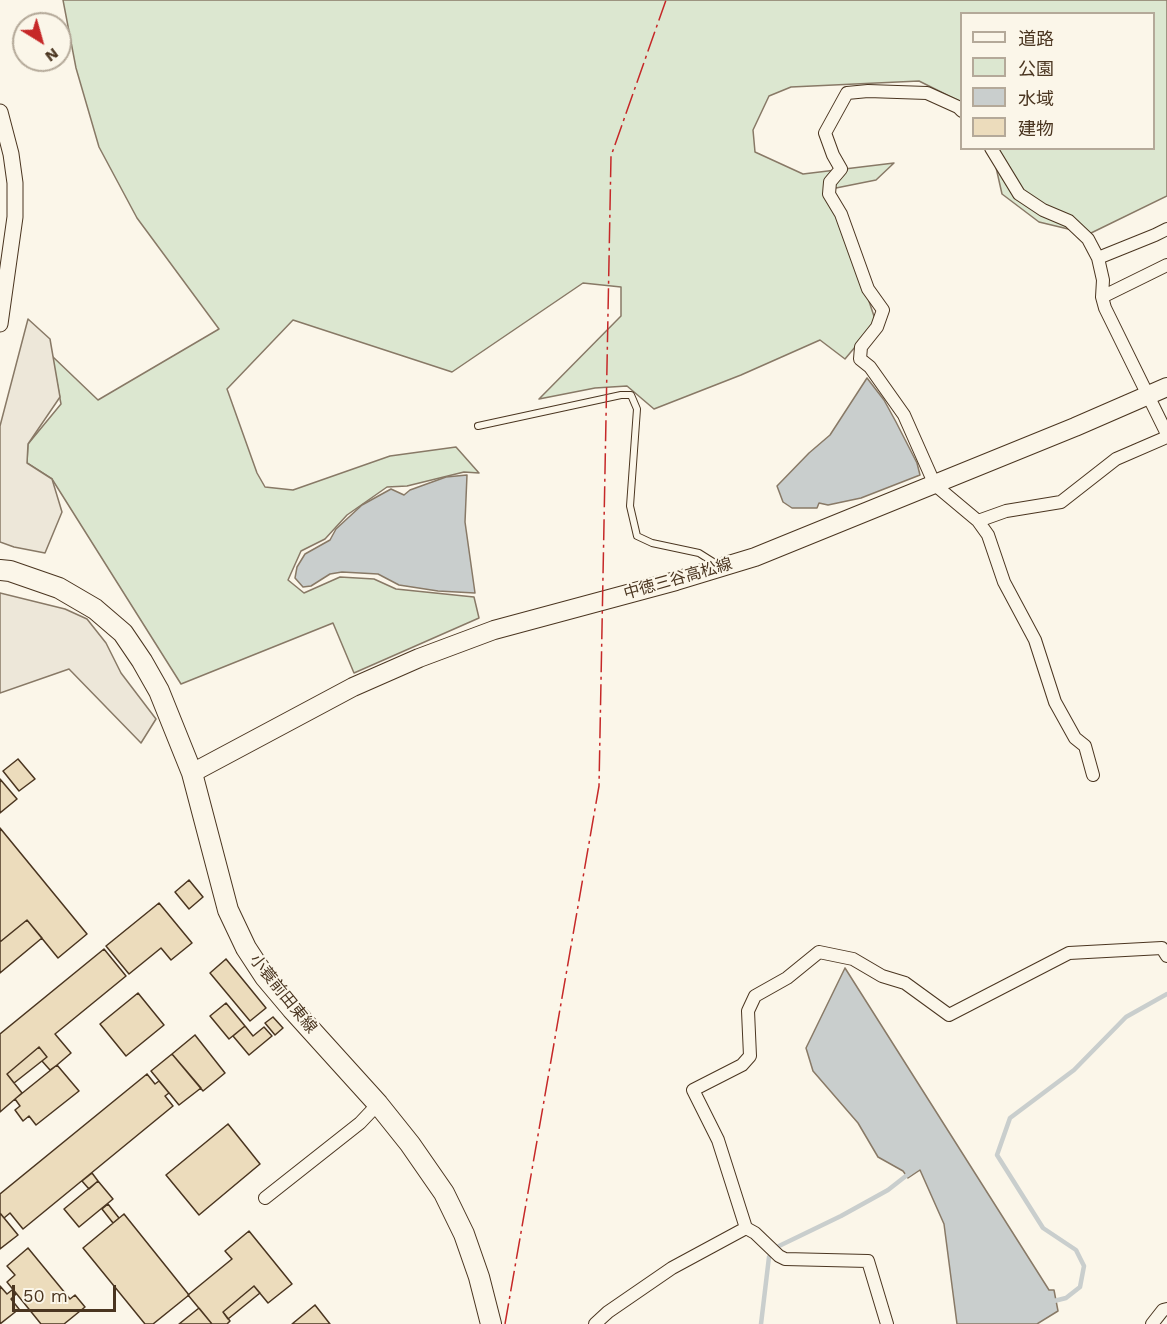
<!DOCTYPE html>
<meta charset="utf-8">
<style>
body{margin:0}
#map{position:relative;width:1167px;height:1324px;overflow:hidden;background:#fbf6e9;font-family:"Work Sans","Noto Sans JP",sans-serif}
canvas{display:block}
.legend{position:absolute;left:960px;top:12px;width:195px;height:138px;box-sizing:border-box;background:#fbf6e9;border:2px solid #b4a999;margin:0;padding:8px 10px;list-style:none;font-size:18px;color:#4a3520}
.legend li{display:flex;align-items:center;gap:12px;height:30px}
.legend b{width:30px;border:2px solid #b4a999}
.north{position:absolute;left:12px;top:12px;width:60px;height:60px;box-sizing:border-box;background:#fbf6e9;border:2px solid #b4a999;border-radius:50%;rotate:143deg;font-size:16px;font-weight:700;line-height:24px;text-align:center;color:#4a3520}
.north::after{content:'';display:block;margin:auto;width:21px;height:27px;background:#c62828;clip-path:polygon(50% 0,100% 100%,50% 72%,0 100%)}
.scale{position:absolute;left:12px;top:1285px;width:104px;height:27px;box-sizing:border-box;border:3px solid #4a3520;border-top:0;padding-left:8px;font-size:18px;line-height:21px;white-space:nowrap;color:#4a3520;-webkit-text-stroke:4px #fbf6e9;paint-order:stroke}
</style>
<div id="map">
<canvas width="1167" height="1324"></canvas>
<ul class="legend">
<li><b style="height:8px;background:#fbf6e9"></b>道路</li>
<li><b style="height:16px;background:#dce7d0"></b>公園</li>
<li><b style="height:16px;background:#c9cecd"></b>水域</li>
<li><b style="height:16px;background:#ecdcbc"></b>建物</li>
</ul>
<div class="north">N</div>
<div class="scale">50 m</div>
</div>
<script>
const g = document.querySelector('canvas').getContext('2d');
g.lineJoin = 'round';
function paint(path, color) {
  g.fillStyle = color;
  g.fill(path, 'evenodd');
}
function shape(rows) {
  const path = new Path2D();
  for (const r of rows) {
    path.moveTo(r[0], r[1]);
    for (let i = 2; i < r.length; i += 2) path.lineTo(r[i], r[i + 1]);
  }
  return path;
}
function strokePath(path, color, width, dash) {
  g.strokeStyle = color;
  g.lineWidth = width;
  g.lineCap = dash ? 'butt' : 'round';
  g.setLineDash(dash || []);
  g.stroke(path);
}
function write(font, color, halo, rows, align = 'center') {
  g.font = font + ' "Work Sans","Noto Sans JP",sans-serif';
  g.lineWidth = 4.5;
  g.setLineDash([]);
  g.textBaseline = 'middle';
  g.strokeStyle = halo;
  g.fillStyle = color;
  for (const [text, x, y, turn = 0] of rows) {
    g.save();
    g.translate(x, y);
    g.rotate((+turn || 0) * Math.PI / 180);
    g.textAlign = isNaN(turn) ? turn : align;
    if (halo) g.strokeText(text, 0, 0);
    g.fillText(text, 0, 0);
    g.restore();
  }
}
const green = shape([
 [63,0,1167,0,1167,196,1089,234,1039,222,1002,194,993,154,990,149,1154,148,1154,14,962,14,961,102,919,81,791,87,769,96,753,130,755,152,803,174,894,163,876,180,831,189,876,322,845,359,820,340,741,375,654,409,627,386,595,388,539,399,621,316,621,287,583,283,452,372,293,320,227,389,257,473,265,487,293,490,390,456,456,447,479,473,464,472,407,486,387,487,347,515,325,539,301,551,288,580,304,593,340,577,374,579,396,589,474,597,479,618,354,673,333,623,181,684,52,479,27,463,28,444,61,404,52,356,98,400,219,329,137,218,99,147,76,68,63,0]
]);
paint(green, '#dce7d0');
strokePath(green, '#887966', 1.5);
const parking = shape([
 [28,319,50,339,60,397,28,444,27,463,52,479,62,512,45,553,14,547,0,542,0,426,28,319],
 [0,593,65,609,87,619,106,643,121,673,156,719,141,743,69,669,0,693,0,593]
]);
paint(parking, '#ede7d9');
strokePath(parking, '#887966', 1.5);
const water = shape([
 [867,378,884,400,896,422,917,463,920,475,861,498,828,505,819,503,817,508,792,508,783,502,777,486,809,453,830,435,867,378],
 [467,475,465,522,475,593,438,591,399,585,378,574,342,572,330,574,311,586,303,587,295,578,297,567,305,554,330,540,336,529,362,505,391,489,404,495,410,490,446,477,467,475],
 [845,968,1049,1290,1054,1290,1058,1311,1037,1324,957,1324,944,1224,920,1170,908,1178,903,1171,878,1157,858,1123,813,1071,806,1048,845,968]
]);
paint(water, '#c9cecd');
strokePath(water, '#887966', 1.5);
strokePath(shape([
 [1050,1302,1066,1298,1080,1287,1084,1266,1076,1250,1043,1228,997,1155,1010,1118,1074,1070,1126,1017,1167,994],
 [761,1324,769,1257,779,1246,841,1216,888,1190,911,1172]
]), '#c9cecd', 4.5);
const building = shape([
 [18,759,35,779,19,791,3,771,18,759],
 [0,779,17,799,0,813,0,779],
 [0,828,87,934,58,958,27,920,0,942,0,828],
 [189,880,203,897,189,909,175,892,189,880],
 [159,903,192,943,171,960,161,948,129,974,106,946,159,903],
 [27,920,42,938,0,973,0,942,27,920],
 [104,949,126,976,55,1034,71,1053,57,1065,50,1070,42,1061,47,1057,39,1047,7,1074,22,1093,0,1112,0,1034,104,949],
 [226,959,266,1008,250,1021,210,973,226,959],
 [138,993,164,1025,126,1056,100,1024,138,993],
 [226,1003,245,1026,229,1039,210,1016,226,1003],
 [273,1017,283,1028,275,1035,265,1023,273,1017],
 [245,1026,253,1036,264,1027,272,1036,249,1055,233,1036,245,1026],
 [195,1035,225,1073,203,1091,172,1054,195,1035],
 [39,1047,47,1057,14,1083,7,1074,39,1047],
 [172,1054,201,1088,179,1105,151,1071,172,1054],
 [57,1065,79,1091,36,1125,29,1116,23,1121,15,1110,20,1106,15,1099,57,1065],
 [147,1074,155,1084,159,1081,169,1093,165,1096,173,1106,23,1229,10,1213,4,1218,0,1213,0,1194,147,1074],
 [228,1124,260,1164,199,1215,166,1175,228,1124],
 [92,1173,98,1181,89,1189,82,1181,92,1173],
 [98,1181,113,1199,79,1227,64,1209,98,1181],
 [108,1204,119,1218,113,1223,102,1209,108,1204],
 [0,1213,18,1235,0,1249,0,1213],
 [124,1214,189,1295,153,1324,145,1324,83,1248,124,1214],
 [249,1231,292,1284,268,1303,254,1286,223,1312,230,1321,227,1324,212,1324,188,1295,232,1259,225,1251,249,1231],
 [28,1248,70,1299,75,1295,85,1307,64,1324,41,1324,7,1282,15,1275,7,1266,28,1248],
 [0,1286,7,1294,12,1290,16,1294,11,1299,19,1309,0,1324,0,1286],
 [254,1286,260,1293,228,1319,223,1312,254,1286],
 [315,1305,330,1324,292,1324,315,1305],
 [199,1308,212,1324,179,1324,199,1308]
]);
paint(building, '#ecdcbc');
strokePath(building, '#4a3520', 1.5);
const service = shape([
 [478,426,621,395,631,395,637,409,630,506,637,536,652,543,699,553,718,565]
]);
const minor = shape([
 [962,111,958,107,927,93,868,91,847,93,825,133,833,155,841,169,830,182,829,194,841,214,868,289,883,310,877,327,861,347,860,359,870,367,904,415,935,485,978,521,988,535,1004,582,1035,640,1055,702,1075,738,1085,746,1093,775],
 [991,148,1019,194,1043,210,1069,221,1088,239,1098,258,1103,280,1102,297,1105,308,1167,434],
 [1098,258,1155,235,1167,229],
 [1102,297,1167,265],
 [978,521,1006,511,1061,502,1116,459,1167,437],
 [265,1198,360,1123,378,1104],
 [595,1324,608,1312,672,1268,746,1228],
 [887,1324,868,1261,785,1259,779,1256,755,1233,746,1228,718,1140,693,1090,742,1065,750,1056,748,1011,755,996,787,978,819,952,853,959,882,976,905,983,949,1015,1069,953,1162,948,1167,956],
 [1152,1324,1163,1310,1167,1309]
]);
const tertiary = shape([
 [0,112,11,154,15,183,15,217,0,324]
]);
const secondary = shape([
 [192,773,353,687,419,658,494,630,676,581,755,557,1075,427,1167,387]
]);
const primary = shape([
 [0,570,10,571,59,588,95,609,123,633,142,661,159,691,192,773,228,910,246,948,265,977,292,1009,378,1104,410,1144,444,1193,464,1234,479,1277,491,1324]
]);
strokePath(service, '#4a3520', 8);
strokePath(minor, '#4a3520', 14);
strokePath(tertiary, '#4a3520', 17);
strokePath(secondary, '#4a3520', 20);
strokePath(primary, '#4a3520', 22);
strokePath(service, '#fbf6e9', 6);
strokePath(minor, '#fbf6e9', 12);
strokePath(tertiary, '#fbf6e9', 15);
strokePath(secondary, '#fbf6e9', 18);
strokePath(primary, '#fbf6e9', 20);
strokePath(shape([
 [505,1324,599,786,611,156,666,0]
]), '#c62828', 1.5, [21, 4.5, 3, 4.5]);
write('16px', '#4a3520', '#fbf6e9', [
 ["中徳三谷高松線",678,579,-16],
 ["小蓑前田東線",283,994,51]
]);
</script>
